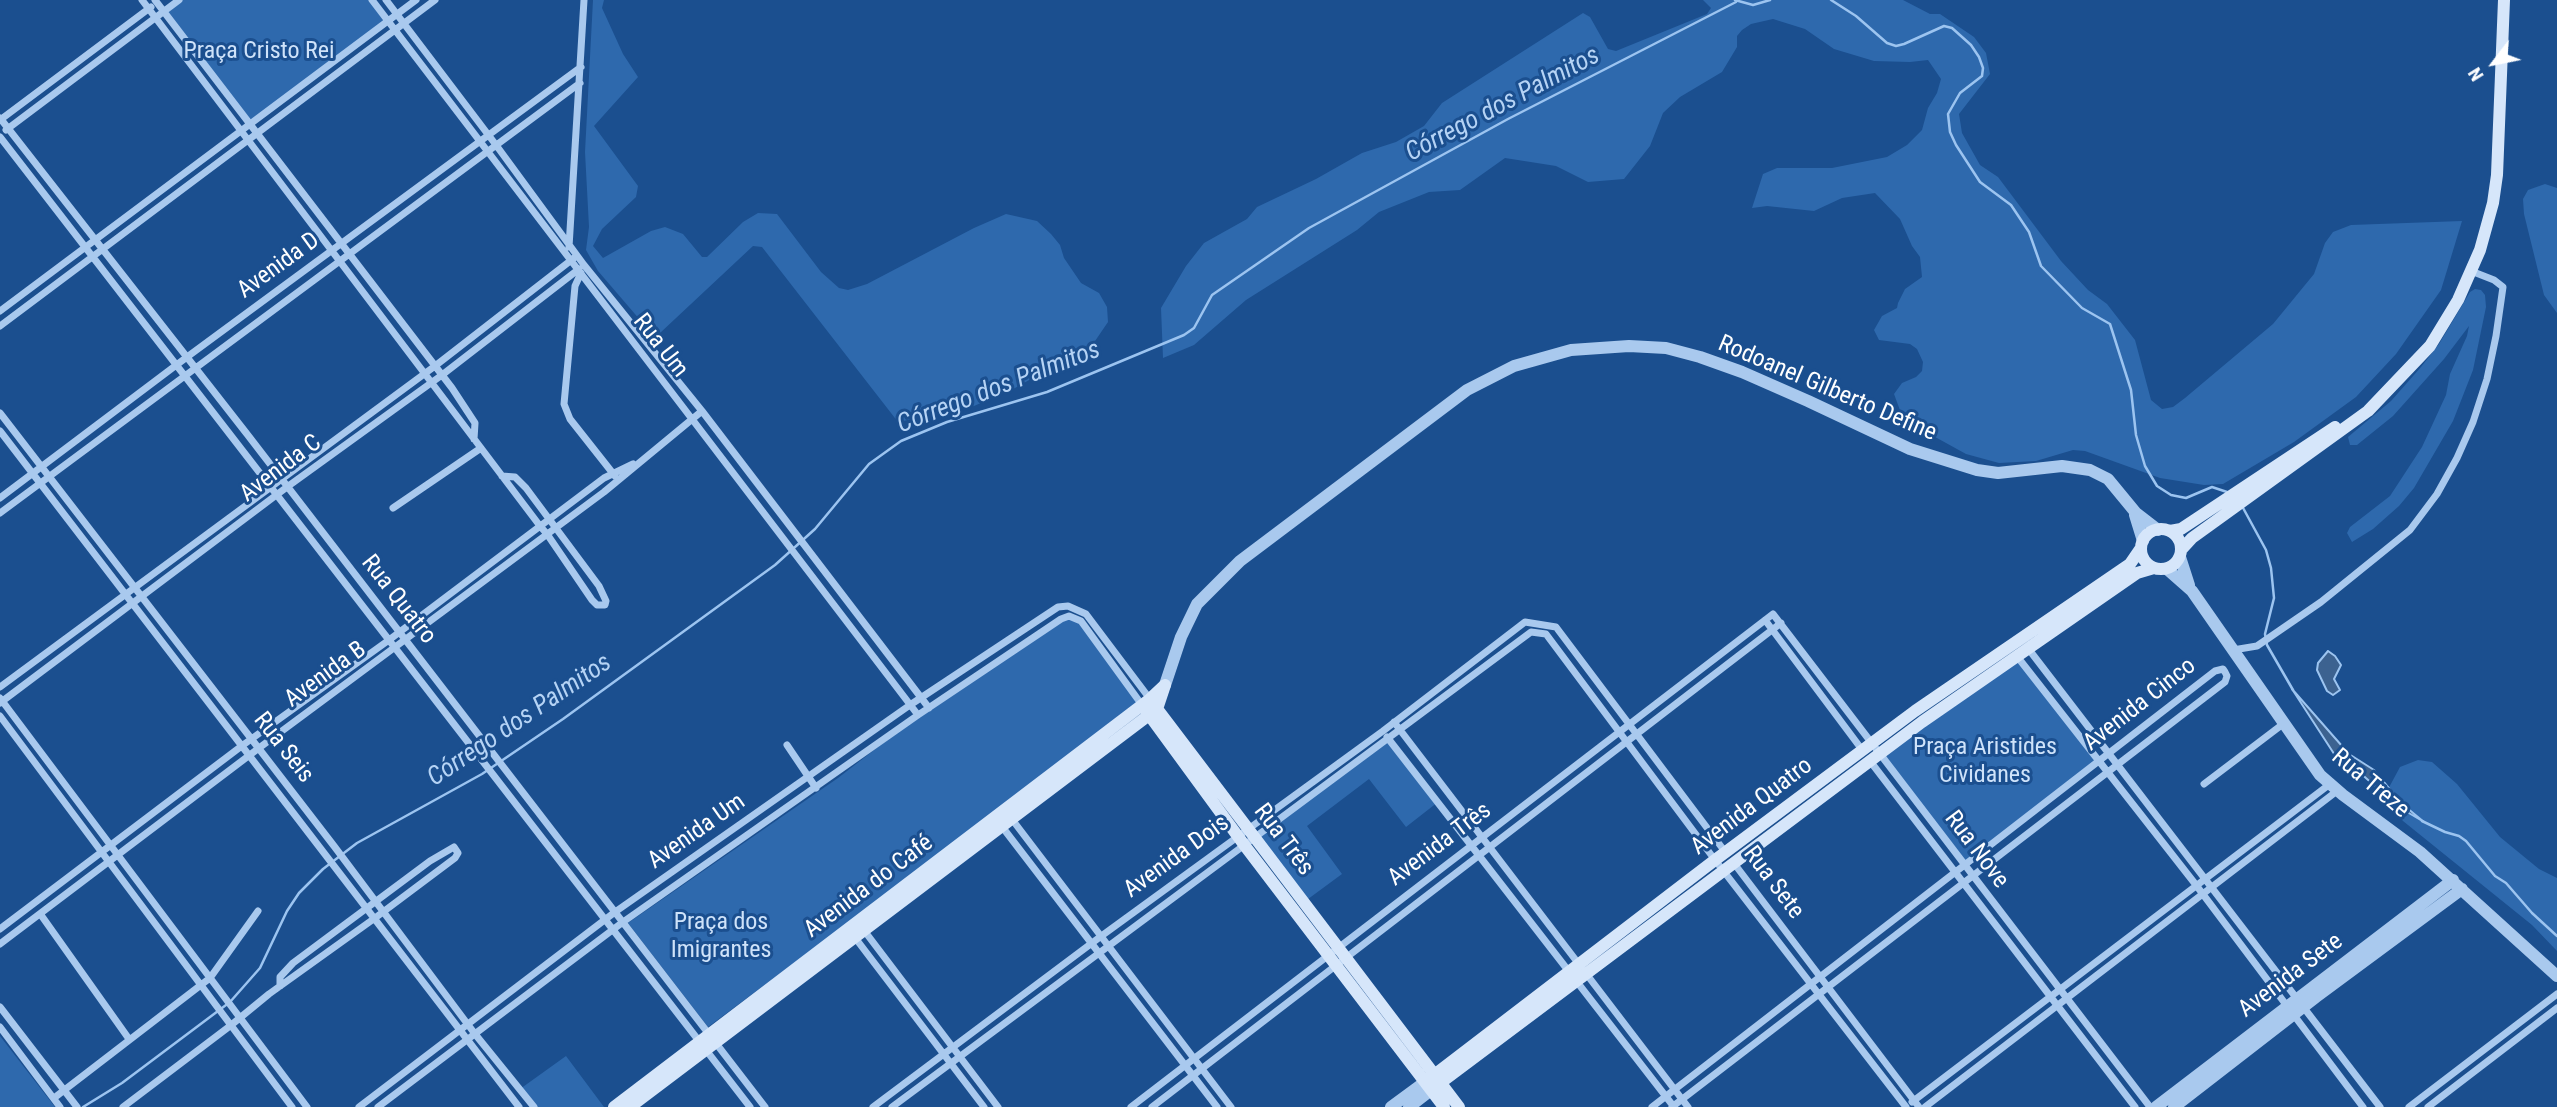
<!DOCTYPE html>
<meta charset="utf-8">
<style>
body{margin:0}
#map{position:relative;width:2557px;height:1107px;overflow:hidden;background:#1b4f8f;font-family:"Roboto Condensed",sans-serif}
canvas{display:block}
.north{position:absolute;left:2459px;top:28px;width:70px;height:70px;-webkit-text-stroke:5px #1b4f8f;paint-order:stroke;rotate:238deg;font-size:19px;font-weight:700;line-height:28px;text-align:center;color:#fff}
.north::after{content:'';display:block;margin:auto;width:24px;height:32px;background:#fff;clip-path:polygon(50% 0,100% 100%,50% 72%,0 100%)}
</style>
<div id="map">
<canvas width="2557" height="1107"></canvas>
<div class="north">N</div>
</div>
<script>
const g = document.querySelector('canvas').getContext('2d');
g.lineJoin = 'round';
function paint(path, color) {
  g.fillStyle = color;
  g.fill(path, 'evenodd');
}
function shape(rows) {
  const path = new Path2D();
  for (const r of rows) {
    if (r.length === 3) {
      path.moveTo(r[0] + r[2], r[1]);
      path.arc(r[0], r[1], r[2], 0, 2 * Math.PI);
      continue;
    }
    path.moveTo(r[0], r[1]);
    for (let i = 2; i < r.length; i += 2) path.lineTo(r[i], r[i + 1]);
  }
  return path;
}
function strokePath(path, color, width, dash) {
  g.strokeStyle = color;
  g.lineWidth = width;
  g.lineCap = dash ? 'butt' : 'round';
  g.setLineDash(dash || []);
  g.stroke(path);
}
function write(font, color, halo, rows, align = 'center') {
  g.font = font + ' "Roboto Condensed",sans-serif';
  g.lineWidth = 6;
  g.setLineDash([]);
  g.textBaseline = 'middle';
  g.strokeStyle = halo;
  g.fillStyle = color;
  for (const [text, x, y, turn = 0] of rows) {
    g.save();
    g.translate(x, y);
    g.rotate((+turn || 0) * Math.PI / 180);
    g.textAlign = isNaN(turn) ? turn : align;
    if (halo) g.strokeText(text, 0, 0);
    g.fillText(text, 0, 0);
    g.restore();
  }
}
paint(shape([
 [179,0,372,0,388,21,249,124,163,12],
 [593,0,604,0,602,8,623,54,638,77,594,126,638,186,636,197,602,229,593,246,603,258,651,231,665,227,683,234,702,257,707,257,743,222,758,213,777,214,821,272,839,288,848,290,867,284,974,228,1006,214,1037,221,1051,234,1060,245,1064,258,1081,283,1099,293,1107,307,1108,322,1093,344,1015,388,974,406,898,422,762,247,753,246,660,333,653,335,598,271,586,250,589,227,585,152],
 [1703,0,1903,0,1930,14,1940,14,1974,37,1986,53,1990,74,1959,114,1962,133,1980,165,1998,177,2061,261,2088,290,2107,304,2135,340,2151,400,2162,409,2173,407,2185,398,2273,324,2314,274,2325,243,2333,232,2351,225,2462,221,2441,290,2396,354,2356,397,2294,442,2223,484,2204,485,2160,478,2085,451,2073,450,2036,461,1999,463,1966,454,1917,427,1901,413,1894,394,1902,383,1916,377,1922,371,1923,362,1917,349,1910,344,1879,340,1874,330,1882,316,1897,308,1898,303,1905,289,1922,277,1920,257,1912,246,1900,219,1875,193,1842,198,1814,211,1767,206,1752,208,1763,174,1777,168,1832,168,1887,157,1907,145,1922,130,1928,108,1937,93,1941,79,1928,60,1910,62,1874,61,1834,49,1805,29,1773,19,1751,24,1742,30,1737,36,1737,47,1722,72,1680,97,1663,113,1650,146,1624,179,1588,182,1556,166,1505,158,1460,190,1429,192,1379,212,1357,230,1246,300,1194,345,1163,358,1161,308,1186,266,1204,243,1247,219,1257,207,1316,179,1362,153,1396,142,1424,126,1442,103,1583,13,1590,17,1608,49,1616,51,1707,14,1711,8],
 [2545,184,2557,188,2557,313,2544,295,2524,214,2523,199,2528,190],
 [2475,289,2481,290,2485,295,2486,307,2473,370,2453,421,2414,488,2399,506,2373,529,2352,542,2347,533,2350,527,2390,496,2422,447,2446,395,2450,374,2467,336,2469,326,2444,359,2393,416,2357,445,2350,445,2348,437,2391,401,2421,367,2439,344,2470,292],
 [1065,617,1080,621,1140,705,708,1027,628,923,838,778,918,716],
 [2017,656,2100,762,1964,866,1879,753],
 [1389,740,1438,802,1406,827,1369,779,1307,826,1342,874,1304,902,1255,838],
 [2418,760,2432,762,2457,784,2500,837,2539,869,2557,878,2557,951,2532,925,2403,821,2392,807,2386,793,2400,767],
 [0,1036,55,1107,0,1107],
 [566,1056,604,1107,535,1107,520,1089]
]), '#2e69ad');
const water = shape([
 [2328,651,2335,656,2341,665,2334,679,2340,690,2333,695,2327,691,2317,670,2318,663,2328,651],
 [2292,689,2349,754,2374,770,2401,803,2424,822,2397,806,2357,770,2340,763,2292,689]
]);
paint(water, '#3c6290');
strokePath(water, '#9cc4f0', 2);
strokePath(shape([
 [1735,0,1753,5,1770,0],
 [1831,0,1856,16,1887,43,1896,46,1904,44,1944,26,1952,28,1971,45,1979,57,1983,68,1982,76,1960,93,1948,114,1950,132,1956,145,1980,182,2011,205,2029,232,2041,266,2082,308,2110,324,2131,390,2136,435,2145,466,2157,486,2171,495,2186,498,2212,487,2227,492],
 [2242,506,2266,550,2271,568,2274,598,2265,634,2267,645,2293,690],
 [2422,821,2445,832,2459,836,2466,841,2495,876,2506,883,2532,913,2557,936],
 [83,1107,122,1083,230,1002,260,968,287,911,299,893,323,869,357,843,482,774,563,719,775,565,815,529,869,464,901,441,947,422,1047,392,1184,335,1194,328,1212,295,1309,228,1508,119,1736,2]
]), '#9cc4f0', 2.5);
strokePath(shape([
 [142,0,248,140,540,526,547,534,592,600,597,605,605,605,606,601,599,586,526,488,515,477,502,476],
 [155,0,452,388,475,423,474,439],
 [372,0,918,715],
 [386,0,496,145,584,265,702,411,929,708],
 [0,118,247,434,765,1107],
 [0,120,151,7],
 [6,130,179,0],
 [0,137,750,1107],
 [569,247,584,0],
 [581,273,575,286,564,404,570,419,615,476],
 [0,311,416,0],
 [0,326,435,0],
 [0,413,334,846,475,1034,534,1107],
 [0,431,519,1107],
 [0,498,187,357,581,67],
 [393,508,481,448],
 [0,513,580,83],
 [1765,620,1863,751],
 [2027,647,2380,1107],
 [2233,650,2257,646,2321,602,2410,530,2437,494,2457,458,2473,422,2487,379,2496,336,2503,287,2494,280,2471,271],
 [2016,655,2196,885,2363,1107],
 [0,687,435,366,574,258],
 [0,698,307,1107],
 [0,703,287,487,442,375,579,269],
 [0,716,292,1107],
 [1394,722,1688,1107],
 [1387,737,1674,1107],
 [787,745,816,788],
 [1870,761,2135,1107],
 [2204,784,2283,724],
 [1011,818,1231,1107],
 [1000,824,1217,1107],
 [1733,862,1919,1107],
 [41,915,129,1039],
 [0,929,243,745,389,640,604,478,633,464],
 [863,929,998,1107],
 [853,935,984,1107],
 [0,944,259,748,604,492,702,411],
 [0,1007,77,1107],
 [0,1027,60,1107],
 [54,1098,210,978,258,911],
 [1912,1102,2330,784],
 [123,1107,230,1026,269,994,375,918,455,858,458,853,454,847,430,861,293,963,280,977,280,986],
 [359,1107,615,912,910,705,1058,607,1068,606,1086,614,1150,699],
 [378,1107,623,922,918,715,1061,619,1069,616,1081,621,1142,705],
 [873,1107,1100,937,1383,731,1525,622,1556,627,1726,853],
 [892,1107,1531,632,1546,634,1715,860,1906,1107],
 [1131,1107,1773,614,2150,1107],
 [1152,1107,1781,623],
 [1652,1107,2215,671,2223,669,2225,672,2227,676,2225,682,1672,1107],
 [1925,1107,2337,791],
 [2409,1107,2557,994],
 [2428,1107,2557,1008]
]), '#a9c9ee', 7);
strokePath(shape([
 [2135,515,2143,541],
 [2180,557,2189,585],
 [2167,569,2192,591,2320,775,2343,795,2420,852,2557,976],
 [1165,685,1181,637,1197,604,1240,561,1467,390,1514,366,1571,350,1629,346,1666,348,1700,357,1742,372,1808,401,1910,449,1977,470,1998,473,2062,466,2090,470,2108,479,2136,513,2158,530],
 [1391,1107,1425,1082],
 [1409,1107,1431,1090],
 [2156,1107,2453,880],
 [2174,1107,2316,997,2462,889]
]), '#a9c9ee', 12);
strokePath(shape([
 [2161,549,20],
 [2170,531,2181,529,2335,427],
 [2181,550,2192,538,2368,411,2430,346,2458,300,2480,250,2493,203,2497,175,2504,0],
 [1152,702,1459,1107],
 [1144,708,1245,846,1444,1107],
 [1425,1082,1715,860,1915,711,2130,564,2141,548],
 [1431,1090,1922,722,2137,573,2154,568],
 [614,1107,1150,699,1165,685],
 [630,1107,1157,709,1165,685]
]), '#d6e6fa', 12);
write('24px', '#cfe3fa', '#1b4f8f', [
 ["Praça Cristo Rei",259,52],
 ["Praça Aristides",1985,748],
 ["Cividanes",1985,776],
 ["Praça dos",721,923],
 ["Imigrantes",721,951]
]);
write('24px', '#fff', '#1b4f8f', [
 ["Avenida D",279,266,-36],
 ["Rua Um",660,346,52],
 ["Rodoanel Gilberto Define",1827,389,23],
 ["Avenida C",281,469,-37],
 ["Rua Quatro",398,600,52],
 ["Avenida B",326,675,-36],
 ["Avenida Cinco",2140,705,-38],
 ["Rua Seis",283,748,52],
 ["Rua Treze",2370,784,40],
 ["Avenida Quatro",1752,807,-37],
 ["Avenida Um",697,832,-35],
 ["Rua Três",1283,840,53],
 ["Avenida Três",1440,845,-37],
 ["Rua Nove",1976,850,53],
 ["Avenida Dois",1177,857,-36],
 ["Rua Sete",1773,883,53],
 ["Avenida do Café",869,887,-37],
 ["Avenida Sete",2291,976,-37]
]);
write('italic 26px', '#b5d3f5', '#1b4f8f', [
 ["Córrego dos Palmitos",1503,105,-28],
 ["Córrego dos Palmitos",999,388,-21],
 ["Córrego dos Palmitos",520,721,-34]
]);
</script>
